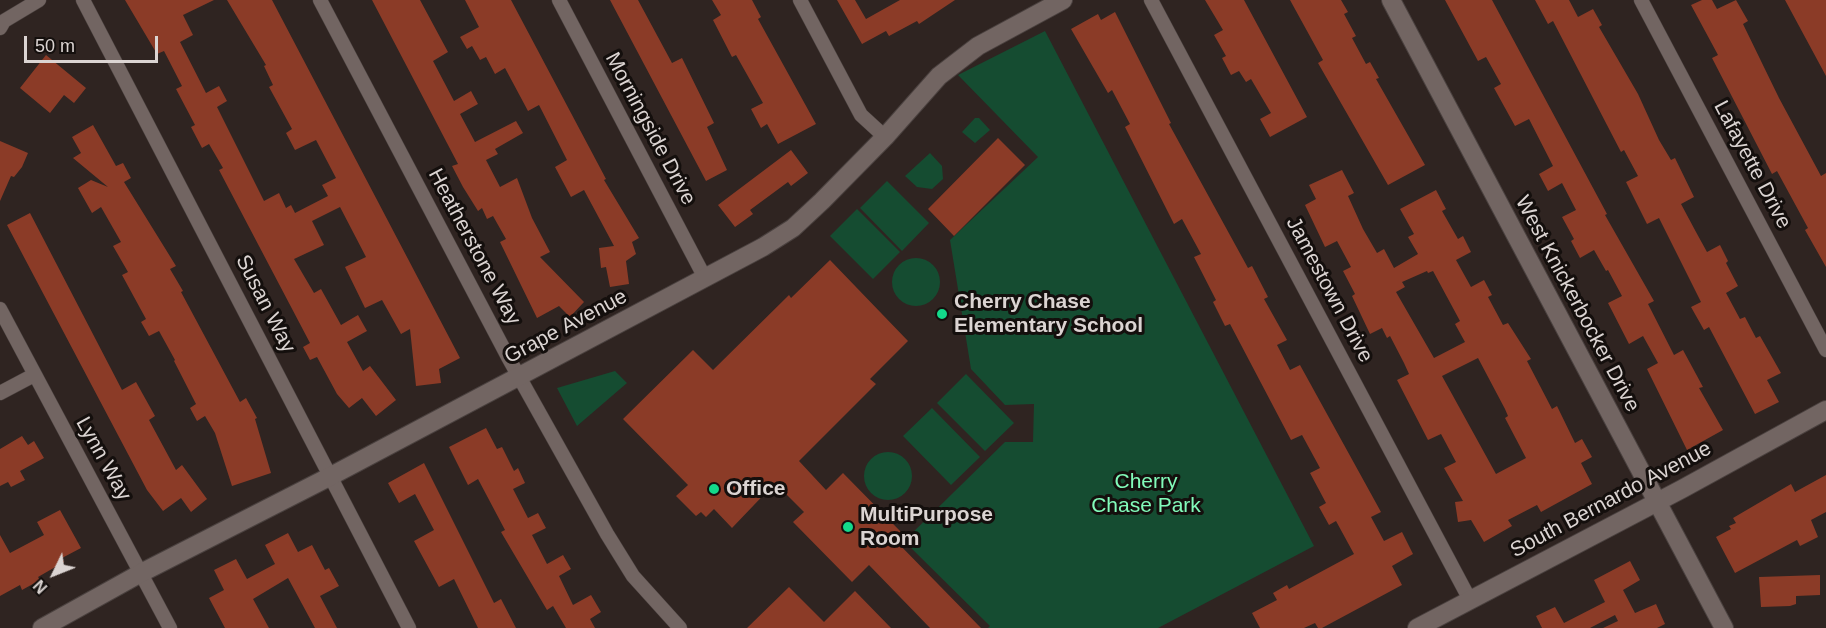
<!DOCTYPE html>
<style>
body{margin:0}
#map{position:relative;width:1826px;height:628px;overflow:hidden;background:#2f2421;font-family:Helvetica,sans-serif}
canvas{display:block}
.north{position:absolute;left:24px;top:544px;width:60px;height:60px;-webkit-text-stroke:4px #140f0d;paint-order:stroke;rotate:227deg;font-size:16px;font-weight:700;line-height:24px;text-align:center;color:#dbd4d2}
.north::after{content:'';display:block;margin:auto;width:21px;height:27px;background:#dbd4d2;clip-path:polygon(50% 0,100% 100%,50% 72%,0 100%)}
.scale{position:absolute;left:24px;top:36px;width:134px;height:27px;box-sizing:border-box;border:3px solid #dbd4d2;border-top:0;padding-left:8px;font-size:18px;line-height:21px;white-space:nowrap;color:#dbd4d2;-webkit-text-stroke:4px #140f0d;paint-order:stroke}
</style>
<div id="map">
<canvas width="1826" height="628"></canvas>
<div class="north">N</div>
<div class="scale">50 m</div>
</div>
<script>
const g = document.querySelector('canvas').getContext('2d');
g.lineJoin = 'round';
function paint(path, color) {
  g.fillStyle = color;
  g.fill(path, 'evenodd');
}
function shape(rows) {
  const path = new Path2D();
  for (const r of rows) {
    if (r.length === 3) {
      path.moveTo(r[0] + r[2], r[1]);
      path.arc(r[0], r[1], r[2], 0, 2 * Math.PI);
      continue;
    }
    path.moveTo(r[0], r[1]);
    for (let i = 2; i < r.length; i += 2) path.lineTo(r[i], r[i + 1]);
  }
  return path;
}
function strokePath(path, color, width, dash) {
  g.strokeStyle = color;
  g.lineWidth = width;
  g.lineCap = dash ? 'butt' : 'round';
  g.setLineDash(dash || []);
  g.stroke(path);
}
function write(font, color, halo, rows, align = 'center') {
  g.font = font + ' Helvetica,sans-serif';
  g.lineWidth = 6;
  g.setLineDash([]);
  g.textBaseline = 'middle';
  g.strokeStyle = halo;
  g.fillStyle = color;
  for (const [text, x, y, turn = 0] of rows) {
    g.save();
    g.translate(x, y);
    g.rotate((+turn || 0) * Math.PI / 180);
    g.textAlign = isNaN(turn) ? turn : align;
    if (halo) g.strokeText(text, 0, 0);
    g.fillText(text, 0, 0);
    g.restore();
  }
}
paint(shape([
 [1045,31,1314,546,1158,628,988,628,990,626,904,541,1005,442,1033,442,1034,404,1005,405,971,369,950,240,1038,157,958,75],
 [975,118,979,118,990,130,975,143,962,132],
 [930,153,942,166,943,179,932,189,917,187,905,176],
 [887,181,929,223,902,251,860,208],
 [857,209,900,252,873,279,830,236],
 [916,282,24],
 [615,371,627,383,577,426,557,388],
 [966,374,1014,423,985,451,937,403],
 [932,408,980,457,951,485,903,436],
 [888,476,24]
]), '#154c31');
paint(shape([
 [125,0,214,0,183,15,193,35,180,42,206,93,219,86,227,101,217,107,264,201,279,193,286,208,291,205,295,213,328,196,322,185,336,178,316,140,295,150,286,133,292,129,269,87,273,85,264,66,266,65,227,0,272,0,460,358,439,369,441,383,416,386,410,329,401,334,382,300,365,308,345,267,366,257,340,207,312,221,324,245,294,259,314,293,321,289,341,325,358,315,367,331,347,342,363,371,370,366,396,400,376,416,362,398,349,408,337,394,317,357,310,360,303,347,310,343,219,170,223,168,209,144,202,148,191,127,195,125,176,89,182,86,164,51,157,54],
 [372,0,420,0,448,52,433,61,454,101,471,91,478,104,460,114,475,142,516,121,523,133,495,149,498,154,486,160,500,187,517,178,532,218,550,252,540,257,584,302,570,317,559,306,537,318,500,242,506,239,493,216,487,219,482,208,478,211,463,187,452,166,458,164],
 [465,0,511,0,606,179,604,180,639,238,632,242,636,254,626,261,629,284,610,287,606,267,601,268,599,248,614,246,584,190,571,197,555,167,567,160,539,105,528,111,505,68,495,74,486,57,480,60,472,46,467,49,460,37,479,27],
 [610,0,638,0,672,63,682,58,714,123,707,127,727,170,706,181],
 [712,0,752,0,761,17,758,19,816,124,778,144,767,124,761,128,751,109,763,103,736,55,732,57,713,20,721,15],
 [837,0,855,0,866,19,900,0,955,0,919,24,917,21,889,36,886,31,862,44],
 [1205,0,1244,0,1307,117,1270,137,1260,119,1271,113,1251,79,1246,82,1239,71,1231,75,1222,58,1226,56,1214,35,1223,30],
 [1290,0,1341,0,1348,12,1344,14,1356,36,1352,38,1366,64,1370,62,1379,78,1376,79,1425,165,1388,185,1318,63,1323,60],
 [1445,0,1492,0,1607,214,1605,215,1654,301,1648,304,1674,355,1683,350,1703,387,1699,388,1723,430,1687,450,1647,369,1658,363,1643,336,1629,344,1608,303,1622,296,1608,270,1606,271,1594,250,1580,258,1571,241,1574,239,1562,217,1576,210,1562,183,1548,191,1539,174,1553,166,1529,119,1515,126,1494,88,1501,84,1486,57,1478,61],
 [1535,0,1569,0,1578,17,1593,9,1602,25,1599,27,1638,94,1659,140,1671,160,1675,158,1694,197,1681,204,1696,232,1707,252,1720,245,1728,261,1726,263,1738,286,1726,293,1740,319,1745,317,1756,338,1760,336,1781,373,1767,380,1779,402,1755,414,1709,327,1704,330,1691,307,1701,302,1659,218,1647,224,1626,182,1638,176,1624,150,1621,152,1553,21,1548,24],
 [1702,0,1712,0,1717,9,1736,0,1748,21,1743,24,1779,98,1821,176,1826,173,1826,267,1805,230,1808,228,1777,171,1772,174,1712,58,1718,55,1691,5],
 [1785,0,1826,0,1826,76],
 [1115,12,1171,123,1169,124,1248,268,1252,266,1268,297,1264,299,1287,340,1277,345,1290,370,1300,365,1381,512,1371,517,1384,541,1402,532,1413,554,1392,566,1402,585,1322,628,1318,628,1315,623,1304,628,1260,628,1252,613,1277,600,1273,593,1287,585,1289,589,1354,554,1336,521,1329,525,1319,507,1326,503,1310,473,1320,468,1302,435,1291,440,1230,324,1225,326,1213,302,1216,300,1194,257,1201,254,1182,219,1174,224,1125,127,1130,124,1112,90,1108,93,1071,29,1098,14,1101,20],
 [46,55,86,88,74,103,64,95,50,113,20,88],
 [93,125,116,166,123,163,131,178,124,182,176,266,170,269,183,291,181,292,240,402,246,398,257,418,255,419,271,473,232,486,215,433,205,416,197,421,190,408,196,404,174,361,175,360,159,331,149,336,141,322,146,319,122,275,128,272,113,246,121,242,101,207,92,213,78,188,91,180,108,187,73,158,81,153,72,137],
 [998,138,1025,165,954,236,928,209],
 [0,141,28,153,22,167,14,177,11,176,0,201],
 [791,150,808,173,791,186,788,182,750,210,753,214,735,227,718,205],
 [1342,170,1354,193,1348,196,1363,229,1377,253,1384,249,1394,268,1418,254,1408,237,1414,234,1400,209,1436,190,1446,209,1442,211,1458,239,1463,236,1471,252,1456,260,1471,287,1484,280,1492,295,1488,297,1503,325,1508,323,1531,359,1527,361,1552,409,1557,406,1575,443,1582,439,1592,457,1581,463,1592,484,1541,512,1537,505,1508,520,1512,526,1484,542,1471,520,1458,522,1455,502,1463,501,1444,468,1456,462,1441,434,1428,440,1397,380,1409,374,1404,363,1390,336,1387,338,1382,328,1370,334,1352,296,1355,294,1343,271,1351,267,1337,241,1325,247,1305,205,1316,199,1309,185],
 [1427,271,1428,273,1433,271,1460,321,1455,324,1465,342,1434,358,1396,292,1405,287,1402,282],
 [1478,358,1505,409,1508,416,1505,418,1526,458,1496,474,1442,376],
 [30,213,122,390,136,382,155,416,149,420,176,470,182,465,207,499,191,512,181,498,163,511,147,490,7,225],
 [830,260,908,341,870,379,876,384,799,461,826,490,843,473,902,533,895,540,981,628,930,628,869,565,852,582,793,522,804,512,775,483,732,528,714,509,706,517,701,512,696,516,676,496,688,485,623,419,693,350,713,370,789,295,791,298],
 [486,428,497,449,502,447,514,471,518,468,525,483,513,489,528,518,538,513,546,528,532,535,547,564,563,555,571,569,559,576,573,605,591,595,601,612,590,619,595,628,566,628,553,606,547,610,501,532,505,530,478,479,468,485,449,447],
 [22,436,28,445,34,441,44,458,20,471,25,480,11,487,8,482,0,486,0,449],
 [424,463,494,603,501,599,516,628,478,628,454,579,439,587,414,541,434,530,415,494,399,503,388,483],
 [1826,475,1826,512,1811,520,1818,537,1800,546,1797,540,1735,573,1716,537,1731,529,1729,526,1736,523,1733,518,1791,484,1795,492],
 [60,510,81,548,62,558,64,562,38,577,40,580,22,590,20,585,0,596,0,535,10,553,44,535,37,522],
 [288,533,298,552,312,545,325,570,329,568,339,586,320,596,337,628,315,628,288,578,253,599,269,628,225,628,209,598,224,590,214,570,236,559,247,579,275,564,265,545],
 [1630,561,1640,580,1623,590,1635,613,1656,604,1665,624,1657,628,1603,628,1618,621,1615,615,1590,628,1542,628,1536,616,1555,607,1564,623,1605,602,1594,580],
 [1820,575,1820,595,1796,596,1796,604,1790,606,1761,607,1759,577],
 [789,587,824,622,855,591,891,628,747,628]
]), '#8b3b27');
const minor = shape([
 [83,0,409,628],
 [320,0,508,357,607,534,633,576,680,628],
 [559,0,705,278],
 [800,0,861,115,885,137],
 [1151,0,1470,600],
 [1641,0,1826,350],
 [0,28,4,21,39,0],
 [0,309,170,628],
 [0,393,34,375]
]);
const tertiary = shape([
 [1391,0,1724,628],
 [42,628,141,573,331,476,763,247,793,228,822,201,885,137,939,76,978,46,1063,0],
 [1417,628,1682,489,1826,410]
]);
strokePath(minor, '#4a413f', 15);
strokePath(tertiary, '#4a413f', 20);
strokePath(minor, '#726562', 14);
strokePath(tertiary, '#726562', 18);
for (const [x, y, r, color] of [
 [942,314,6,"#13d98a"],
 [714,489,6,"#13d98a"],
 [848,527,6,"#13d98a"]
]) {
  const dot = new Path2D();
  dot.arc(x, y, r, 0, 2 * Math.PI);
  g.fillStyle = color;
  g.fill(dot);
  strokePath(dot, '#140f0d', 2);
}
write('21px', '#dbd4d2', '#140f0d', [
 ["Morningside Drive",650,129,62],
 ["Lafayette Drive",1752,165,62],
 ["Heatherstone Way",474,247,62],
 ["Jamestown Drive",1329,290,62],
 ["Susan Way",265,304,63],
 ["West Knickerbocker Drive",1577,304,62],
 ["Grape Avenue",566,327,-28],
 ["Lynn Way",103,459,61],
 ["South Bernardo Avenue",1611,500,-28]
]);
write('bold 21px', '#dbd4d2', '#140f0d', [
 ["Cherry Chase",954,302],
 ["Elementary School",954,326],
 ["Office",726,489],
 ["MultiPurpose",860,515],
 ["Room",860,539]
], 'left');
write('21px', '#82fbba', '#140f0d', [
 ["Cherry",1146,482],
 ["Chase Park",1146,506]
]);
</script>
